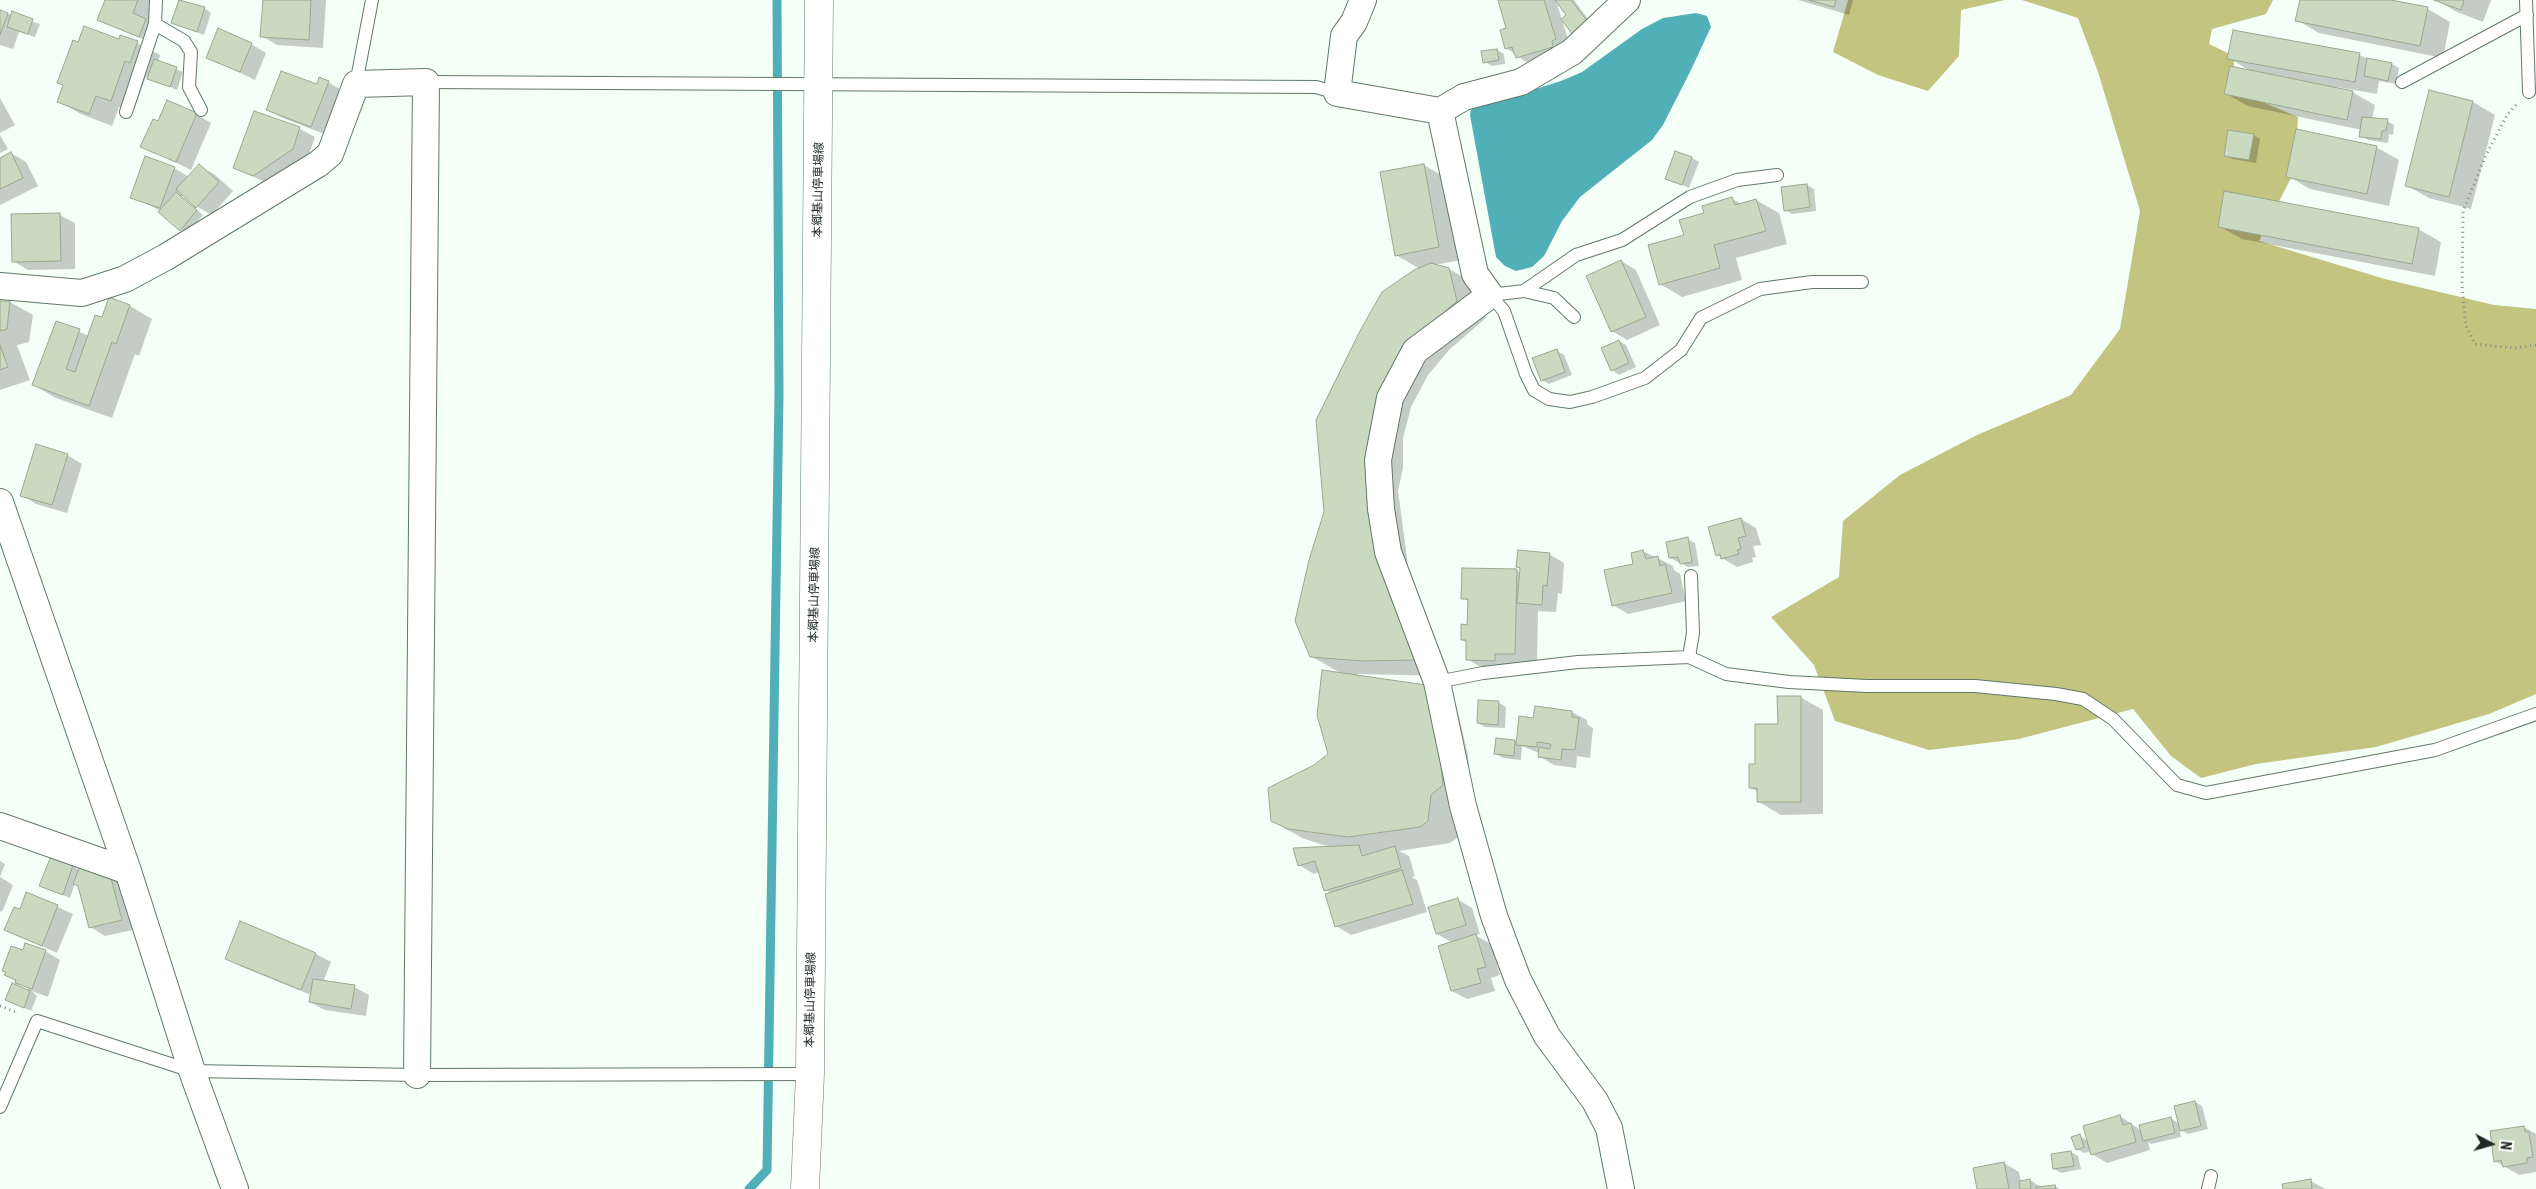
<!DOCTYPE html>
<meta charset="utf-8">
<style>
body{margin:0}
#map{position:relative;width:2536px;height:1189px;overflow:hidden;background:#f4fff7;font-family:"Roboto Condensed",sans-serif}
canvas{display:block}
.north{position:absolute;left:2466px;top:1119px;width:50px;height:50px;-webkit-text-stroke:4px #fff;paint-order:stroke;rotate:96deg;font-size:14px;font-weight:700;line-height:20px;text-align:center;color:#1f2923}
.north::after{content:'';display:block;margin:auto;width:18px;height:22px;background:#1f2923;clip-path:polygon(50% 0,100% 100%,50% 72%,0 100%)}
</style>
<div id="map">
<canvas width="2536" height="1189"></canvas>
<div class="north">N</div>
</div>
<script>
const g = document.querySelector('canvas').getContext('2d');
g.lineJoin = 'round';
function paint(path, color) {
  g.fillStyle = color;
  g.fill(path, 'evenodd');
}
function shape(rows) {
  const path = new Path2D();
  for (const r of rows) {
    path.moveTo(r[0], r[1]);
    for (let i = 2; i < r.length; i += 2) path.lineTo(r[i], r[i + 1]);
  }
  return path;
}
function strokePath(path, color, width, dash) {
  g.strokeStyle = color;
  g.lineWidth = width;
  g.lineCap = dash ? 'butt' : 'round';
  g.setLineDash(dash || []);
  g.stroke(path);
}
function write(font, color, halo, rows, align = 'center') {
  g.font = font + ' "Roboto Condensed","Noto Sans JP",sans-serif';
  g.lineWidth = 5;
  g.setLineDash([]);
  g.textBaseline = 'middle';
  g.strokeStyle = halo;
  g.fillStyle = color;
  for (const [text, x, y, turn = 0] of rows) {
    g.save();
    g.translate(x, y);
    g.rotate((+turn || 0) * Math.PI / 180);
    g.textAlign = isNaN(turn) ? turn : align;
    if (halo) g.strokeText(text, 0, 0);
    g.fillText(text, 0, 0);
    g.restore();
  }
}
paint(shape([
 [1848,0,2005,0,1961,10,1959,56,1928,91,1878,75,1833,52],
 [2022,0,2273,0,2266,14,2212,29,2209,44,2234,56,2234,90,2298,117,2295,170,2259,241,2385,279,2494,305,2536,309,2536,694,2489,714,2376,747,2256,764,2201,778,2171,756,2133,709,2019,739,1929,750,1835,721,1814,665,1771,617,1839,577,1843,521,1900,475,1977,435,2071,395,2120,329,2140,211,2098,72,2078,18]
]), '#c2c480');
paint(shape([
 [1696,13,1707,16,1711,27,1690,72,1663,125,1652,140,1580,197,1562,221,1544,256,1532,267,1516,271,1505,266,1496,257,1470,115,1471,109,1561,81,1582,72,1642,29,1663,18]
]), '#51afb7');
paint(shape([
 [107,0,157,0,148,21,160,28,154,44,99,20],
 [264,0,326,0,323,48,277,45,262,36],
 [1500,0,1574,0,1594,27,1568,15,1556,1,1571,48,1532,66,1506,48,1508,29],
 [1798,0,1853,0,1849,15],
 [2301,0,2385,0,2428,9,2450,22,2443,58,2319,33,2297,20],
 [2436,0,2491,0,2483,22,2457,12],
 [204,8,211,13,204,35,172,23],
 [0,11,40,24,35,37,19,32,13,49,0,45],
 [121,36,137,43,160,55,158,62,183,72,177,90,146,77,133,113,119,107,112,126,81,114,58,101,79,44,120,40],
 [251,44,266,53,255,80,207,57],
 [1497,50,1504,54,1505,64,1492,66,1485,62],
 [2359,55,2368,59,2392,64,2399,68,2396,84,2379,81,2377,94,2337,87,2336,89,2352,92,2375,105,2372,119,2387,121,2394,125,2393,135,2389,134,2388,143,2368,140,2361,136,2362,130,2248,106,2225,93,2250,71,2229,58],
 [328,82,343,91,327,135,283,118,268,110],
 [2429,92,2473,102,2495,115,2471,209,2429,198,2406,185],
 [0,98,15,125,0,133],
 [254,112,300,129,315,137,308,157,269,184,234,168],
 [196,114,211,123,191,170,142,146,159,123],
 [0,135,8,149,0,153],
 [2253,135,2260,139,2256,163,2232,159,2225,155],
 [2376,147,2399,160,2389,206,2310,189,2288,176],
 [11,153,26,162,38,186,0,205,0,159],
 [1692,158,1699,162,1689,188,1666,178],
 [1424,165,1446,178,1461,260,1434,265,1449,269,1479,286,1486,318,1449,350,1428,375,1411,407,1403,438,1403,468,1398,491,1410,580,1446,676,1358,674,1358,676,1426,687,1456,704,1468,755,1472,802,1461,812,1457,838,1450,843,1399,851,1409,856,1415,876,1412,877,1417,880,1427,912,1351,935,1336,926,1332,893,1325,890,1320,872,1314,874,1299,865,1327,846,1302,838,1272,821,1315,767,1329,755,1342,674,1311,656,1420,269,1396,255],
 [199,166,214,174,233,191,212,215,196,206,183,194,182,197,203,215,187,234,161,211,132,197,174,168,189,177],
 [1807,185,1814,189,1816,211,1792,214,1785,210],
 [1732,199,1742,204,1756,200,1779,213,1787,244,1736,258,1742,280,1682,297,1660,284,1706,214],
 [60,215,75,223,75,269,28,270,13,261],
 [2219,226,2418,229,2441,242,2435,276,2242,239],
 [1621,261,1636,270,1660,325,1627,340,1612,331],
 [110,299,130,306,152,319,139,356,135,354,112,418,56,398,34,385,56,322,89,336,102,318],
 [0,302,10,302,33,315,29,342,17,345,30,380,0,390],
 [1619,341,1626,345,1636,367,1619,375,1612,370,1603,348],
 [1557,351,1564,355,1572,375,1549,384,1542,380],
 [67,455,82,464,67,513,36,504,22,495],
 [1741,519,1756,528,1761,545,1753,546,1756,557,1752,558,1753,562,1737,567,1717,555],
 [1687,539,1695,543,1699,566,1688,567,1670,558],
 [1643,551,1673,566,1674,570,1680,574,1686,601,1628,614,1613,605],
 [1549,554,1564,563,1562,594,1558,593,1556,612,1538,611,1537,666,1489,672,1467,659,1467,643,1462,640,1469,626,1469,602,1463,598,1516,570,1521,573,1521,569,1518,567],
 [1800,697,1823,710,1823,814,1781,815,1759,802,1759,792,1750,788,1756,765,1779,725],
 [1480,701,1499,703,1506,707,1505,728,1485,727,1478,723],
 [1536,708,1572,712,1587,720,1587,724,1593,728,1590,758,1577,756,1576,768,1554,765,1539,756,1539,753,1522,746,1521,760,1503,758,1496,754,1515,741,1518,743,1534,719],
 [0,861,5,864,0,877,13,885,2,912,0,911],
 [73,866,79,870,109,876,124,884,137,929,105,936,90,927,80,886,75,883,70,898,41,886],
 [27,893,73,914,57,953,6,930,20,910],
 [1457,899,1472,908,1480,934,1475,935,1491,944,1500,975,1491,978,1495,991,1467,999,1452,991,1453,943,1437,934,1429,908],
 [241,923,316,954,331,962,323,982,354,987,369,995,366,1016,325,1010,310,1002,311,995,242,967,227,958],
 [45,951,60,960,48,997,32,991,37,996,31,1011,6,1000,28,989,6,975,24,952],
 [2195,1102,2202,1106,2208,1129,2188,1134,2179,1129,2181,1137,2151,1144,2148,1142,2150,1150,2107,1163,2092,1154,2091,1151,2084,1153,2077,1149,2080,1136,2088,1141,2120,1116,2142,1131,2170,1118,2180,1124],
 [2524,1127,2536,1134,2536,1172,2519,1175,2495,1161],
 [2071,1152,2078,1156,2081,1169,2061,1173,2054,1169],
 [2004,1163,2019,1172,2021,1182,2030,1180,2043,1188,2055,1186,2059,1189,1979,1189],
 [2311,1181,2325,1189,2284,1189]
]), '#0003');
strokePath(shape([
 [749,1189,767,1170,779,394,777,0]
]), '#51afb7', 9);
const building = shape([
 [105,0,138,0,133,13,146,19,139,37,97,20,105,0],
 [179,0,205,7,197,32,171,23,179,0],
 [263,0,311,0,309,40,260,37,263,0],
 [1498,0,1544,0,1556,39,1552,41,1553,47,1516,58,1512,47,1505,49,1500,30,1506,28,1498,0],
 [1555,0,1571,0,1588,22,1572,34,1561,19,1566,15,1555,0],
 [1809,0,1836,0,1834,7,1809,0],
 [2300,0,2391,0,2428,7,2420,46,2295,21,2300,0],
 [2434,0,2464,0,2461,10,2434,0],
 [0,10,8,13,0,35,0,10],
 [12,11,33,19,28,34,7,27,12,11],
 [84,26,119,39,120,35,138,41,130,63,125,61,111,101,96,96,89,114,57,102,63,85,57,83,73,40,78,42,84,26],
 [218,28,252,43,240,72,206,58,218,28],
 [2233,30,2360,53,2355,82,2227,59,2233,30],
 [1497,49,1499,60,1483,63,1481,51,1497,49],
 [2367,58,2392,63,2388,81,2364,76,2367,58],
 [154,59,177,67,170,87,147,79,154,59],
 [2230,66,2353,91,2347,120,2224,94,2230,66],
 [281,71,317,84,319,77,329,81,311,127,266,110,281,71],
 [2429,90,2473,101,2449,197,2405,186,2429,90],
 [167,100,197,113,176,162,140,147,153,119,158,121,167,100],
 [254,111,300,127,293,149,253,176,233,168,254,111],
 [2362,117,2388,119,2386,131,2382,131,2381,139,2359,137,2362,117],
 [2296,129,2377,146,2367,194,2286,177,2296,129],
 [2228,130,2254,134,2249,160,2224,156,2228,130],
 [1675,151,1692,157,1682,185,1665,179,1675,151],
 [11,152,23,178,0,189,0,158,11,152],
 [145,156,175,167,160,208,130,198,145,156],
 [199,164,219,182,196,208,176,189,199,164],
 [1424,164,1439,247,1395,256,1380,172,1424,164],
 [1807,184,1810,207,1784,211,1781,187,1807,184],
 [2224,191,2419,228,2412,264,2218,227,2224,191],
 [176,192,197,210,180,231,158,212,176,192],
 [1732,197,1735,205,1756,199,1766,231,1714,245,1720,268,1659,285,1648,245,1684,235,1679,220,1704,213,1702,206,1732,197],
 [60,213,61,261,12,262,11,214,60,213],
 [1621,260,1646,317,1611,332,1586,276,1621,260],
 [1431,263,1449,268,1457,301,1420,333,1373,493,1417,660,1363,661,1310,657,1295,621,1309,560,1324,512,1316,420,1360,331,1382,292,1414,270,1431,263],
 [109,297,130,305,116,344,112,342,89,406,32,385,56,321,80,329,66,369,75,372,95,315,102,317,109,297],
 [0,301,10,301,7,329,0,331,0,301],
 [1619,340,1629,363,1611,371,1601,348,1619,340],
 [0,345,8,367,0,370,0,345],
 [1557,349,1565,372,1541,381,1532,358,1557,349],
 [36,444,68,454,52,505,20,496,36,444],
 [1741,518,1746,536,1738,538,1741,549,1737,550,1739,554,1721,559,1720,554,1716,556,1708,527,1741,518],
 [1688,537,1692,562,1680,564,1678,557,1669,558,1666,542,1688,537],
 [1518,550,1550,553,1547,586,1543,585,1542,605,1517,603,1520,568,1516,567,1518,550],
 [1643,550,1646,559,1658,556,1660,566,1665,564,1672,593,1612,606,1604,570,1633,564,1631,553,1643,550],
 [1462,568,1517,569,1515,654,1495,654,1495,661,1466,660,1466,640,1461,640,1461,624,1467,625,1468,599,1461,599,1462,568],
 [1322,670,1426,685,1438,738,1443,785,1431,795,1428,821,1420,827,1348,837,1288,829,1271,821,1268,788,1314,765,1328,754,1317,715,1322,670],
 [1777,696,1801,696,1801,802,1757,802,1757,788,1749,788,1749,764,1755,764,1755,724,1778,724,1777,696],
 [1478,700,1499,701,1498,725,1477,723,1478,700],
 [1535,706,1572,711,1572,717,1579,718,1575,750,1562,749,1561,760,1538,757,1539,747,1550,749,1551,744,1537,742,1537,747,1516,745,1519,716,1533,718,1535,706],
 [1496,738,1515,740,1514,756,1494,754,1496,738],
 [1359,845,1362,856,1395,846,1401,868,1324,891,1315,861,1298,866,1293,848,1359,845],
 [51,856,73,865,63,895,39,886,51,856],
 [80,866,110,874,122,920,89,928,78,886,73,884,80,866],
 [1402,870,1413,904,1335,927,1325,894,1402,870],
 [26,892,58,905,42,946,4,930,14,907,20,909,26,892],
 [1458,898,1466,925,1436,934,1428,907,1458,898],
 [240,921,316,953,301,990,225,959,240,921],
 [1476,934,1486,967,1477,969,1481,983,1451,991,1438,946,1476,934],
 [25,943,46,950,32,989,15,983,16,980,4,975,6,972,2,971,11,946,23,950,25,943],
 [313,979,355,985,351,1009,309,1002,313,979],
 [12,983,30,991,24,1008,5,1000,12,983],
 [2195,1101,2201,1126,2180,1131,2174,1106,2195,1101],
 [2120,1115,2123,1125,2131,1123,2136,1142,2091,1155,2083,1126,2120,1115],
 [2171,1117,2175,1133,2143,1141,2139,1125,2171,1117],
 [2524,1126,2525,1132,2529,1132,2533,1157,2527,1158,2527,1163,2503,1167,2501,1160,2494,1162,2490,1131,2524,1126],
 [2080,1134,2084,1147,2076,1150,2071,1137,2080,1134],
 [2071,1151,2074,1166,2053,1169,2051,1154,2071,1151],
 [2004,1162,2009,1189,1977,1189,1973,1168,2004,1162],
 [2030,1179,2031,1189,2020,1189,2019,1181,2030,1179],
 [2311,1179,2312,1189,2283,1189,2282,1184,2311,1179],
 [2055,1185,2056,1189,2036,1189,2036,1187,2055,1185]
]);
paint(building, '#cadac0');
strokePath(building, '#9aa890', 1);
const service = shape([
 [156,0,155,24,184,41,191,52,189,87,201,110],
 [2526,0,2529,92],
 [426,82,1316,87,1337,93],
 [2402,82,2527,15],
 [356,84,372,0],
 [126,112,155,24],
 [1524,291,1554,298,1574,317],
 [1490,295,1504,311,1526,374,1534,390,1549,399,1570,402,1592,397,1645,378,1681,350,1701,318,1760,289,1812,282,1862,282],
 [1490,295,1524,291,1576,255,1622,240,1690,197,1737,180,1777,175],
 [1689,657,1693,633,1691,576],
 [1437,682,1483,673,1578,662,1689,657,1726,674,1789,682,1867,686,1975,686,2056,694,2083,699,2113,719,2177,785,2206,793,2435,750,2536,714],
 [0,1107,37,1021,192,1071,417,1075,810,1074],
 [2208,1189,2211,1176]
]);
const minor = shape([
 [1363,0,1354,22,1344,36,1337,93,1440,111,1464,97,1521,82,1572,52,1627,0],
 [1440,111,1475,274,1490,295,1415,351,1390,398,1378,460,1381,509,1388,552,1437,682,1463,806,1494,916,1518,980,1547,1036,1595,1101,1609,1128,1621,1189],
 [0,286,82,293,125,279,166,257,318,164,330,154,356,84,426,82,417,1075],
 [0,502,128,871,192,1071,235,1189],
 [0,826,128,871]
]);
const secondary = shape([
 [805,1189,810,1074,819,0]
]);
strokePath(service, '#617969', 14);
strokePath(minor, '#617969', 28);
strokePath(secondary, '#617969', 29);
strokePath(shape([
 [2516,105,2507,115,2486,155,2463,211,2462,285,2466,326,2475,344,2515,348,2536,345],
 [0,1006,18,1013]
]), '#808b84', 3, [1, 4]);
strokePath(service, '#fff', 12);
strokePath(minor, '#fff', 26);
strokePath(secondary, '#fff', 28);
write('12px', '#1f2923', '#fff', [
 ["本郷基山停車場線",819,190,-89],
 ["本郷基山停車場線",815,595,-89],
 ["本郷基山停車場線",811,1000,-89]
]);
</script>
